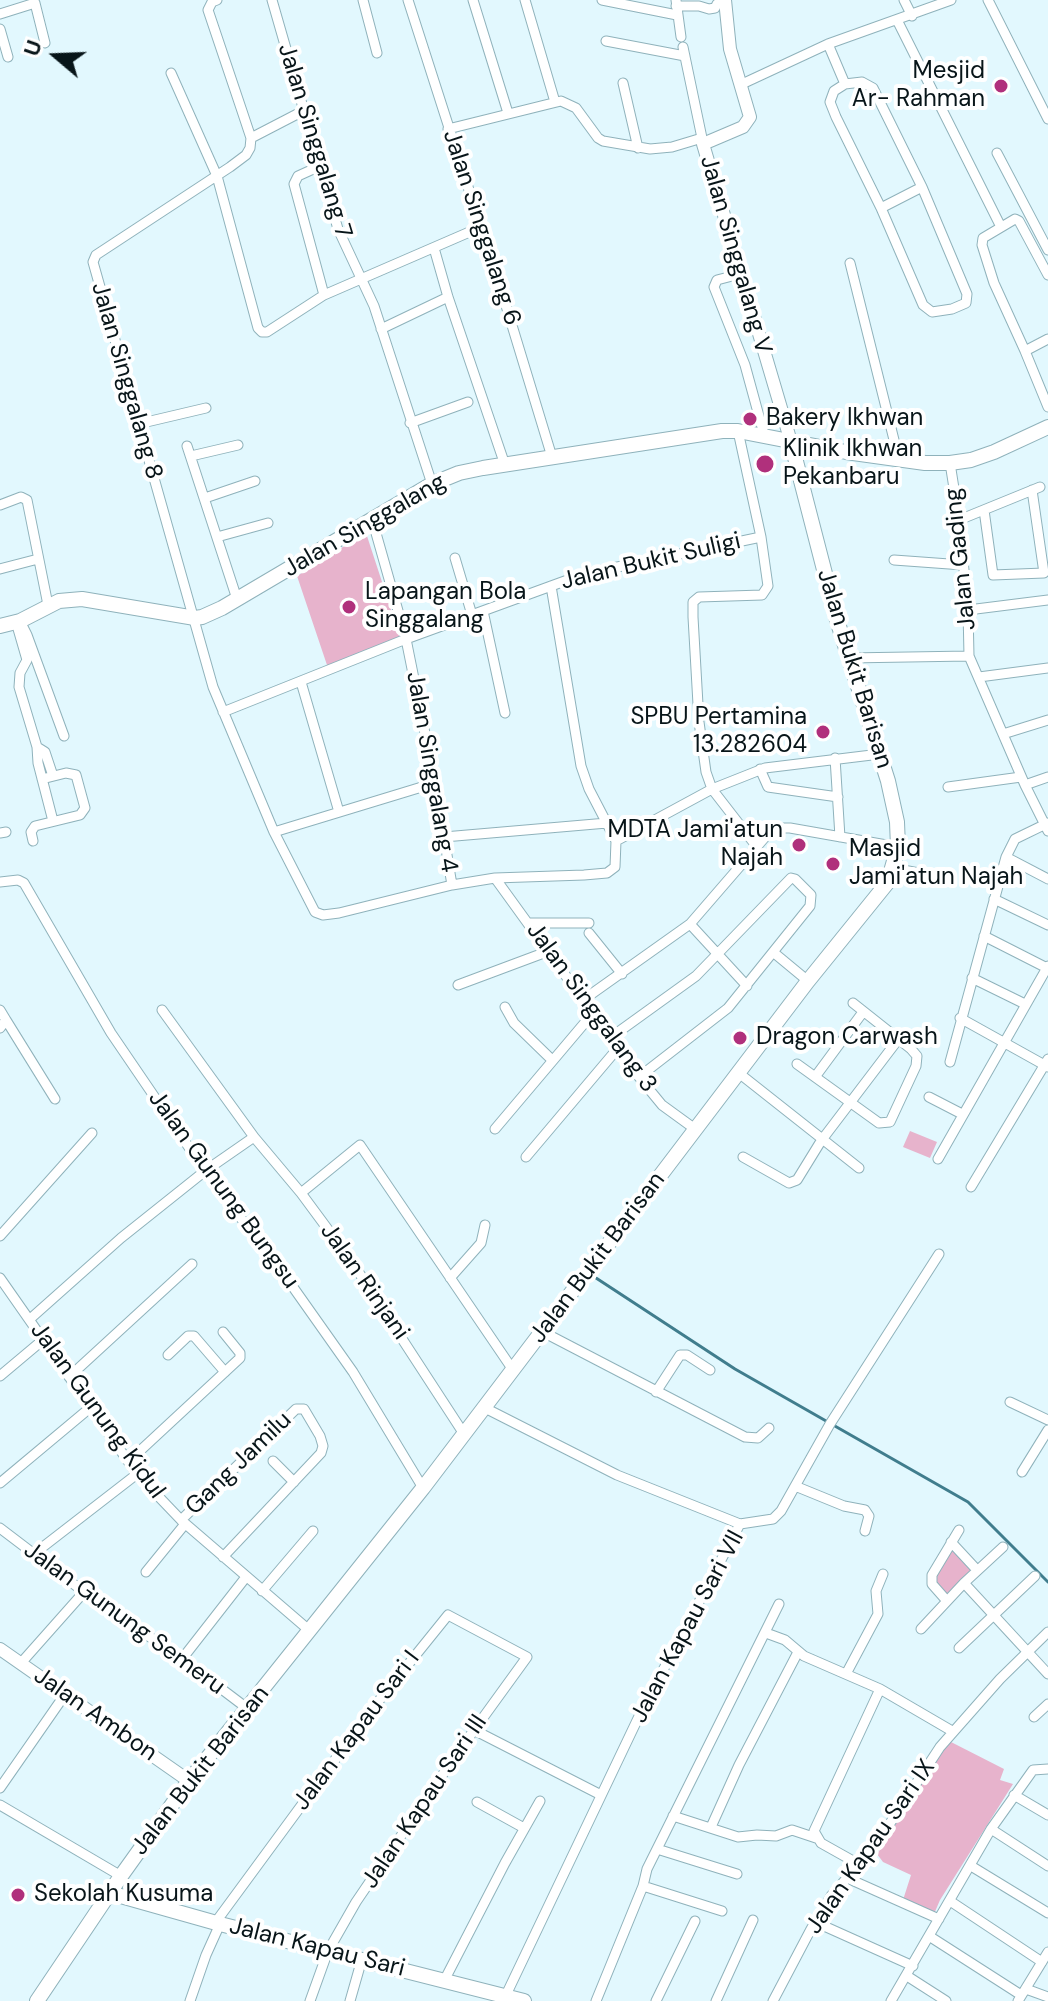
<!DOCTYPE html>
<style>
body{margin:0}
#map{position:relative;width:1048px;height:2001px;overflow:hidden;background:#e2f8fe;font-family:"DM Sans",sans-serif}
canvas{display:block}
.north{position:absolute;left:16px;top:16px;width:80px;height:80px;-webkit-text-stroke:6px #fff;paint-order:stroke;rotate:289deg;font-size:22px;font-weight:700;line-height:32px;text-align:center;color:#081519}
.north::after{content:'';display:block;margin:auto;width:28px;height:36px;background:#081519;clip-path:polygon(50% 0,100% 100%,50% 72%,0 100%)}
</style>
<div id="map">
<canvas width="1048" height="2001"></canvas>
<div class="north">U</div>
</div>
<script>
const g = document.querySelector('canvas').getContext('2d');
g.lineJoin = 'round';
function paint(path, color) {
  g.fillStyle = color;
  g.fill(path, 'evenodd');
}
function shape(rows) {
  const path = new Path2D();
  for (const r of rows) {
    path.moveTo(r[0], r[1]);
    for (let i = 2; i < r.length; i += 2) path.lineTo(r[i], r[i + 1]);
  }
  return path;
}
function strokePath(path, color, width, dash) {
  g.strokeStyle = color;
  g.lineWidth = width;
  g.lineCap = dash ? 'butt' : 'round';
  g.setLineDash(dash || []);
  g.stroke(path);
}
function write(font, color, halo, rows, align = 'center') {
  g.font = font + ' "DM Sans",sans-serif';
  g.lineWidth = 8;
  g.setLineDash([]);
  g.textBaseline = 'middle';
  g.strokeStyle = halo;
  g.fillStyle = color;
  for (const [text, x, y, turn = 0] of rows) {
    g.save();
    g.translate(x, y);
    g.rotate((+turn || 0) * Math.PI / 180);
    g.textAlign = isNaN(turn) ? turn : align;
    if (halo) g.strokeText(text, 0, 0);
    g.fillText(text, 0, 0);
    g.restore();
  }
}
paint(shape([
 [367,536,400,637,328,668,297,576,354,540],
 [910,1131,937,1142,930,1158,903,1147],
 [952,1547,973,1569,948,1599,933,1580],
 [951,1742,1004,1769,1000,1780,1013,1784,940,1900,934,1914,903,1900,911,1875,883,1862,877,1854,943,1749]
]), '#e7b3cc');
strokePath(shape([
 [593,1276,735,1369,968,1502,1048,1582]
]), '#407d8d', 3);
const minor = shape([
 [217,0,212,2,208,10,242,111,251,138,250,148,246,155,230,167,96,255,93,262,213,687,274,832,315,912,323,915,339,913,452,885,495,878,584,875,607,873,615,867,616,841,589,789,581,766,551,586],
 [272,0,338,229,374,306,432,484],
 [363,0,377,53],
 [408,0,504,299,552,457],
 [473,0,508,113],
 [525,0,555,102],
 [602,0,677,15],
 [676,0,681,37],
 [904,0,912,16],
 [988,0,1048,119],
 [676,6,699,6,709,9,715,8,717,4],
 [0,14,35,3,45,43],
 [897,20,1001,227],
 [0,29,8,57],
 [606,41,685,56],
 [828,44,845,84],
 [683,47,702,138],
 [171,73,217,176,258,328,262,332,267,332,324,295,481,227],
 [862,82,873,88,922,187,967,294,966,303,952,309,932,312,923,305,881,208,836,117,830,102,834,91,845,84,862,82],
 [623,83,638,148],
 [742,84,828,44,951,0],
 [448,129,561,101,576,108,598,138,603,141,650,149,672,147,702,138,703,144],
 [251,138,305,110],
 [997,153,1048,250],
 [320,166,298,176,294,184,324,295],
 [881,208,922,187],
 [434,248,448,297,505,465],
 [850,263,899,460],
 [740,274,717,280,714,287,745,365,765,438],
 [381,329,448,297],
 [1048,339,1025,351,1048,407],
 [1025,351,994,283,982,245,983,238,1015,219,1019,221,1048,275],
 [410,423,468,402],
 [138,424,206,408],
 [738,431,761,537,768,586,762,595,699,597,693,602,693,617,699,722,706,772,712,789,757,847],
 [187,446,237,599],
 [191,456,238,445],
 [950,463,959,520,968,610,969,656],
 [205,498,255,481],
 [0,505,21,497,27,500,48,605],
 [984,510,993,575,1044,573,1032,490],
 [372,519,406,639,435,783,452,885],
 [959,520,1040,487],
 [217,537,268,523],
 [455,558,472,615],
 [894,560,963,565],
 [0,569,38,559],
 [968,610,1048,600],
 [483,611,505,713],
 [20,621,27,635,64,736],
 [16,622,27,660,20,673,19,687,37,747,38,763,53,821],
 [848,658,969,656,1025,785,1048,831],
 [979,677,1048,668],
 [301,682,339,812],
 [223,712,406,639,584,574,761,537],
 [1003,734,1048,720],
 [37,747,45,752,53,776],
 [835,758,840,837],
 [760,769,768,787,838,797],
 [1025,785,1048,777],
 [948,787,1021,777],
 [274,832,435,783],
 [0,833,6,832],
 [444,837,607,823],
 [33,841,31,832,35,826,80,815,85,808,76,775,66,773,42,779],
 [616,841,712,789,765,768,880,754],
 [1006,857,1048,879],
 [893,868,934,876],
 [495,878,639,1077,662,1105,695,1129],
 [0,882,18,880,24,883,111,1033,205,1171,288,1280,353,1372,423,1488],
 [994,899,1048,925],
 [529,923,589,923],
 [690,924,747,986],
 [589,933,622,974],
 [984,936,1047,968],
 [773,952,808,981],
 [972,978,1025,1004],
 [458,985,549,951],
 [583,1000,690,924,773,828,790,828,898,847],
 [505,1007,514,1023,551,1059],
 [0,1010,6,1020,0,1028],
 [162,1010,254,1137,301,1193,352,1262,464,1434],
 [960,1018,1048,1067],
 [6,1020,55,1099],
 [610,1038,696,976,791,878,795,879,811,895,810,906,728,1008,639,1077],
 [950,1062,1006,857,1015,839,1048,823],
 [797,1064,879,1123,890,1122,916,1066,917,1056,911,1049,853,1003],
 [740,1074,859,1168],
 [815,1077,863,1012],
 [929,1097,962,1114],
 [495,1129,593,1013],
 [526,1157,618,1048],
 [743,1157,789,1183,797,1180,821,1141,897,1041],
 [938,1159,1048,966],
 [971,1187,1048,1059],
 [301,1193,360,1145,513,1370],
 [0,1236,92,1133],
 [0,1278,137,1474,181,1520,310,1631],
 [450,1278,481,1243,485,1225],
 [30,1319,121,1238,205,1171,254,1137],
 [543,1332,745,1437,758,1438,769,1428],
 [168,1355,188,1336,194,1336,225,1372],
 [0,1376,44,1339],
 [69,1377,192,1264],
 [656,1392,680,1355,687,1355,710,1370],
 [1010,1402,1048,1420],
 [483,1407,617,1475,740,1524],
 [129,1461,240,1358,240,1353,223,1332],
 [273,1461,294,1482],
 [1022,1472,1048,1430],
 [0,1483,91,1407],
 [795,1486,844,1506,865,1510,869,1516,865,1531],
 [181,1520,296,1409,304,1409,320,1436,323,1446,321,1453,223,1557],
 [740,1524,773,1519,781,1511,830,1424,939,1254],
 [0,1528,84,1592,182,1659,248,1709],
 [951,1542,977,1570],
 [35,1553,137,1474],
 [146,1572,185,1524],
 [964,1583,1048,1674],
 [262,1591,313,1531],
 [947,1601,932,1584,932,1575,959,1530],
 [921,1629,964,1583,1003,1547],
 [766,1633,785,1640,804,1656,880,1689,952,1731],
 [959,1648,1035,1576],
 [182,1659,246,1577],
 [21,1663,84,1592],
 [846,1674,878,1614,876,1591,883,1574],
 [1034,1717,1048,1704],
 [474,1730,601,1795],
 [0,1788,66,1693],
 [1014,1795,1048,1815],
 [477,1802,524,1828],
 [0,1805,121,1876],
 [673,1816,738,1837,757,1835,776,1836,792,1830,816,1838],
 [711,1827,739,1765,798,1652],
 [991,1829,1048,1866],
 [657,1849,737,1874],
 [862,1866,821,1843,814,1831,880,1689],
 [971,1866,1048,1913],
 [847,1878,939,1919],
 [643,1886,722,1911],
 [950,1901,1042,1962],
 [815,1922,913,1966],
 [215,1923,373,1708,448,1615,527,1657,456,1755,356,1902,328,1951,310,2001],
 [929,1936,1021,1995],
 [907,1976,946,2001],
 [445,1979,505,1863,540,1801],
 [1026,1989,1048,1997],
 [506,1995,641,1712,740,1524],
 [190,2001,206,1955,220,1924],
 [350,2001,362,1959],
 [596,2001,643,1886,647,1869,779,1604],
 [656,2001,695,1921],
 [716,2001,753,1920],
 [773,2001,811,1929,831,1896,847,1878,862,1866,940,1747,1000,1679,1048,1632],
 [891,2001,991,1829,1033,1770,1048,1769],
 [1018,2001,1048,1952]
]);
const tertiary = shape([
 [725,0,730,49,750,117,743,127,703,144,791,442],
 [0,1649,189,1781]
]);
const secondary = shape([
 [0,626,20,621,59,601,82,599,195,618,202,617,222,608,432,484,459,473,483,468,722,431,738,431,846,452,925,463,950,463,971,460,994,452,1048,427],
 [110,1893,220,1924,524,2001],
 [37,2001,121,1876,189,1781,423,1488,808,981,888,882,898,847,897,822,888,781,837,620,791,442]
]);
strokePath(minor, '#8fb2bb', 11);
strokePath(tertiary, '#8fb2bb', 14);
strokePath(secondary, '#8fb2bb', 16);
strokePath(minor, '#fff', 9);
strokePath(tertiary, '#fff', 12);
strokePath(secondary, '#fff', 14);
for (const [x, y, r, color] of [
 [1001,86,8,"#b0307c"],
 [750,419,8,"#b0307c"],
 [765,464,10,"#b0307c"],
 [349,607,8,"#b0307c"],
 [823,732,8,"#b0307c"],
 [799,845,8,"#b0307c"],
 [833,864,8,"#b0307c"],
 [740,1038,8,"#b0307c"],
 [18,1895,8,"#b0307c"]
]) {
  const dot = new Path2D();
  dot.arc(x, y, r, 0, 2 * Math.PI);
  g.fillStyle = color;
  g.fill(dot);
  strokePath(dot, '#fff', 3);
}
write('24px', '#081519', '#fff', [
 ["Mesjid",985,72,"right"],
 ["Ar- Rahman",985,100,"right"],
 ["Bakery Ikhwan",766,419],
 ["Klinik Ikhwan",783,450],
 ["Pekanbaru",783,478],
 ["Lapangan Bola",365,593],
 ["Singgalang",365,621],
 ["SPBU Pertamina",807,718,"right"],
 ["13.282604",807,746,"right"],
 ["MDTA Jami'atun",783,831,"right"],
 ["Najah",783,859,"right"],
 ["Masjid",849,850],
 ["Jami'atun Najah",849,878],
 ["Dragon Carwash",756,1038],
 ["Sekolah Kusuma",34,1895]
], 'left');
write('24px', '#081519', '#fff', [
 ["Jalan Singgalang 7",314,141,73],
 ["Jalan Singgalang 6",481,228,72],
 ["Jalan Singgalang V",735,255,74],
 ["Jalan Singgalang 8",126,381,74],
 ["Jalan Singgalang",365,526,-30],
 ["Jalan Gading",961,559,-96],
 ["Jalan Bukit Suligi",651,562,-13],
 ["Jalan Bukit Barisan",854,669,73],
 ["Jalan Singgalang 4",431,772,80],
 ["Jalan Singgalang 3",591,1008,54],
 ["Jalan Gunung Bungsu",223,1190,54],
 ["Jalan Bukit Barisan",598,1258,-53],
 ["Jalan Rinjani",364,1282,55],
 ["Jalan Gunung Kidul",97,1411,54],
 ["Gang Jamilu",239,1464,-44],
 ["Jalan Gunung Semeru",124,1619,36],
 ["Jalan Kapau Sari VII",688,1627,-62],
 ["Jalan Ambon",95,1715,35],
 ["Jalan Kapau Sari I",357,1731,-53],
 ["Jalan Bukit Barisan",201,1771,-52],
 ["Jalan Kapau Sari III",425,1802,-56],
 ["Jalan Kapau Sari IX",871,1847,-55],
 ["Jalan Kapau Sari",317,1948,14]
]);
</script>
